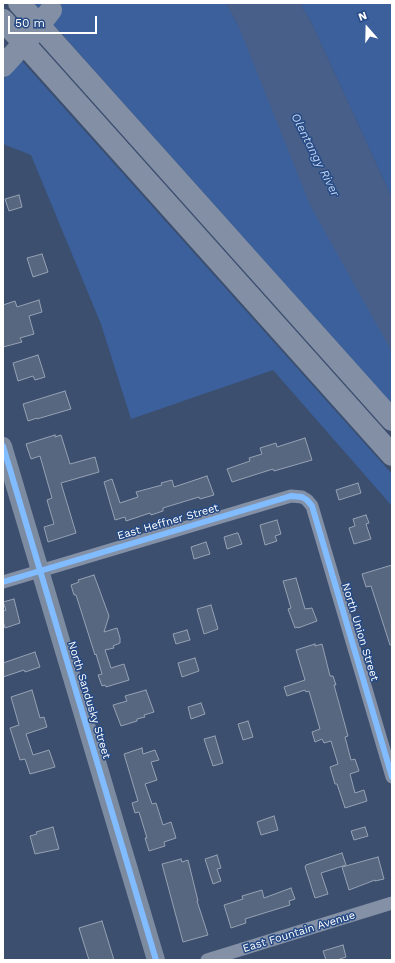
<!DOCTYPE html>
<style>
body{margin:0}
#map{position:relative;width:395px;height:963px;overflow:hidden;background:#3c4f6f;font-family:"Work Sans",sans-serif}
canvas{display:block}
.frame{position:absolute;inset:0;border:4px solid #fff;pointer-events:none}
.north{position:absolute;left:347px;top:8px;width:40px;height:40px;-webkit-text-stroke:3px #264a85;paint-order:stroke;rotate:340deg;font-size:11px;font-weight:700;line-height:16px;text-align:center;color:#fff}
.north::after{content:'';display:block;margin:auto;width:14px;height:18px;background:#fff;clip-path:polygon(50% 0,100% 100%,50% 72%,0 100%)}
.scale{position:absolute;left:8px;top:16px;width:89px;height:18px;box-sizing:border-box;border:2px solid #fff;border-top:0;padding-left:5px;font-size:12px;line-height:14px;white-space:nowrap;color:#fff;-webkit-text-stroke:3px #264a85;paint-order:stroke}
</style>
<div id="map">
<canvas width="395" height="963"></canvas>
<div class="frame"></div>
<div class="north">N</div>
<div class="scale">50 m</div>
</div>
<script>
const g = document.querySelector('canvas').getContext('2d');
g.lineJoin = 'round';
function paint(path, color) {
  g.fillStyle = color;
  g.fill(path, 'evenodd');
}
function shape(rows) {
  const path = new Path2D();
  for (const r of rows) {
    path.moveTo(r[0], r[1]);
    for (let i = 2; i < r.length; i += 2) path.lineTo(r[i], r[i + 1]);
  }
  return path;
}
function strokePath(path, color, width, dash) {
  g.strokeStyle = color;
  g.lineWidth = width;
  g.lineCap = dash ? 'butt' : 'round';
  g.setLineDash(dash || []);
  g.stroke(path);
}
function write(font, color, halo, rows, align = 'center') {
  g.font = font + ' "Work Sans",sans-serif';
  g.lineWidth = 3;
  g.setLineDash([]);
  g.textBaseline = 'middle';
  g.strokeStyle = halo;
  g.fillStyle = color;
  for (const [text, x, y, turn = 0] of rows) {
    g.save();
    g.translate(x, y);
    g.rotate((+turn || 0) * Math.PI / 180);
    g.textAlign = isNaN(turn) ? turn : align;
    if (halo) g.strokeText(text, 0, 0);
    g.fillText(text, 0, 0);
    g.restore();
  }
}
paint(shape([
 [34,3,42,3,55,20,61,3,226,3,238,25,392,352,392,404],
 [300,3,392,3,392,198,312,24],
 [22,61,392,474,392,506,273,370,131,419,101,324,31,155,3,144,3,79]
]), '#3b609b');
paint(shape([
 [226,3,300,3,312,24,392,198,392,352,310,205,238,25]
]), '#475f89');
const building = shape([
 [19,195,22,207,9,211,5,199,19,195],
 [42,254,48,272,33,277,27,258,42,254],
 [39,300,42,312,29,316,34,334,20,338,22,342,3,347,3,305,15,301,17,307,39,300],
 [38,355,45,377,35,380,33,376,18,381,13,363,38,355],
 [65,391,71,409,37,419,37,418,28,421,23,404,65,391],
 [55,435,55,437,61,435,70,464,95,457,99,472,61,483,76,533,48,542,44,527,54,524,47,500,52,498,40,456,31,459,26,444,55,435],
 [305,438,312,460,274,471,273,469,232,482,227,469,250,461,249,458,262,454,260,448,276,443,277,447,305,438],
 [207,476,214,495,200,499,199,497,163,508,163,511,151,515,150,513,126,521,125,517,115,520,104,482,112,479,120,503,138,497,136,492,162,485,161,483,172,480,174,487,207,476],
 [358,483,361,493,339,500,336,490,358,483],
 [366,515,369,523,366,524,371,539,354,544,349,528,355,526,353,519,366,515],
 [277,520,281,534,275,536,277,541,265,545,260,525,277,520],
 [237,533,238,533,242,544,227,549,224,537,237,533],
 [206,542,210,554,194,559,191,547,206,542],
 [392,565,392,645,390,645,371,586,366,587,362,574,392,565],
 [94,575,109,616,104,632,117,628,120,638,120,643,113,646,114,648,105,650,111,668,124,664,129,680,106,687,105,685,102,686,98,675,102,674,96,654,95,655,76,595,74,595,71,585,79,582,78,580,94,575],
 [296,578,305,609,312,608,317,621,298,628,298,627,295,628,288,609,291,608,283,581,296,578],
 [14,599,20,623,5,628,3,621,3,611,6,610,3,602,14,599],
 [211,605,218,629,204,634,197,609,211,605],
 [187,630,190,640,176,644,173,634,187,630],
 [315,644,315,646,322,644,330,676,333,676,336,685,334,685,348,736,345,737,351,760,355,759,359,771,350,774,355,793,364,790,367,801,345,808,337,784,335,784,330,767,338,764,331,741,324,743,322,739,315,742,312,732,320,729,309,691,306,692,305,690,287,696,284,687,305,680,296,650,315,644],
 [35,652,40,667,25,672,24,670,3,677,3,663,35,652],
 [195,658,199,671,182,677,178,663,195,658],
 [32,690,40,718,44,717,47,727,26,734,33,755,49,750,55,767,30,774,25,759,20,760,10,728,19,725,11,697,32,690],
 [146,690,154,712,144,715,145,717,137,719,137,721,121,726,113,705,127,701,125,696,146,690],
 [201,703,205,714,191,719,188,707,201,703],
 [248,721,253,737,243,740,238,724,248,721],
 [215,736,223,763,213,766,204,739,215,736],
 [142,748,143,754,155,750,159,760,151,762,157,780,145,784,152,804,156,803,163,825,171,822,176,838,164,842,165,846,149,851,145,838,147,838,139,812,135,813,132,803,138,801,124,754,142,748],
 [274,816,278,830,261,835,257,822,274,816],
 [53,827,59,849,35,854,30,836,37,834,36,832,53,827],
 [365,827,368,836,354,840,351,831,365,827],
 [342,853,346,865,321,873,328,894,315,898,305,867,306,865,342,853],
 [217,855,221,868,217,869,221,881,213,884,205,859,217,855],
 [378,857,384,879,375,881,375,880,349,890,342,867,378,857],
 [181,859,182,862,188,860,198,901,197,901,208,935,183,942,162,864,181,859],
 [291,888,295,899,289,901,290,905,245,919,246,923,231,928,224,905,243,899,242,896,262,890,264,898,291,888],
 [102,921,114,960,89,960,79,928,102,921],
 [343,945,346,957,337,960,326,960,323,951,343,945]
]);
paint(building, '#586780');
strokePath(building, '#96a1b3', 1);
strokePath(shape([
 [3,582,291,496,302,497,307,500,312,506,392,777],
 [207,960,392,903]
]), '#8390a5', 13);
strokePath(shape([
 [3,446,156,960]
]), '#7d8ba1', 18);
strokePath(shape([
 [19,3,392,420],
 [3,20,392,455]
]), '#838fa4', 22);
strokePath(shape([
 [3,66,34,32,51,10]
]), '#838fa4', 22);
strokePath(shape([
 [3,446,156,960],
 [3,582,291,496,302,497,307,500,312,506,392,777]
]), '#80bcff', 6);
write('11px', '#fff', '#264a85', [
 ["East Heffner Street",168,522,-16],
 ["North Union Street",360,632,73],
 ["North Sandusky Street",89,700,73],
 ["East Fountain Avenue",299,932,-17]
]);
write('italic 12px', '#bcd0ef', '#264a85', [
 ["Olentangy River",315,155,63]
]);
</script>
